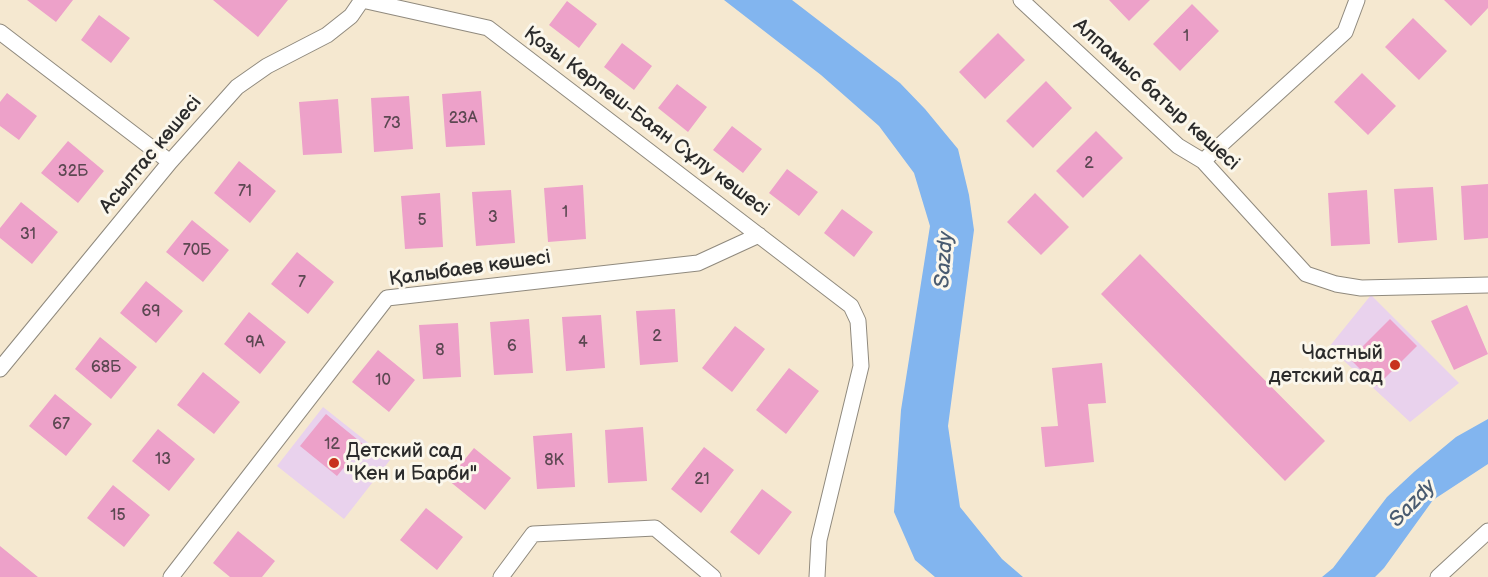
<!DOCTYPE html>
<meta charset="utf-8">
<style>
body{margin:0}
canvas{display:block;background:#f5e8d0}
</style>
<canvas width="1488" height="577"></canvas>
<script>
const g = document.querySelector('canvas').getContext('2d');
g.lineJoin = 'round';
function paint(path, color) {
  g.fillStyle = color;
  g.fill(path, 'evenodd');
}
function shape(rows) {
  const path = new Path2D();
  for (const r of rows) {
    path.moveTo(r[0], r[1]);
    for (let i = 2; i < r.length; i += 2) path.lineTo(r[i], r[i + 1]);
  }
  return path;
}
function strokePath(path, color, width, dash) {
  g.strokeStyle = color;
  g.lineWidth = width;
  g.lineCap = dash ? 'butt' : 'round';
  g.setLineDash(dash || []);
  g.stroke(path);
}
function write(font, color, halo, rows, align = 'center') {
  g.font = font + ' "Balsamiq Sans",sans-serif';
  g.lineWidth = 6;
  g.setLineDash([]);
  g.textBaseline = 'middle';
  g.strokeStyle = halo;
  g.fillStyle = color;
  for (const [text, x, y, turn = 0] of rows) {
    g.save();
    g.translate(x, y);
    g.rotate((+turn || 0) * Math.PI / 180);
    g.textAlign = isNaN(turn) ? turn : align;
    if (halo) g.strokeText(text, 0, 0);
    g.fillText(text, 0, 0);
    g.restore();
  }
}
paint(shape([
 [1371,295,1459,383,1410,422,1329,347],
 [323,407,390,460,344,519,277,466]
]), '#e9d2ed');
paint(shape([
 [724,0,792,0,900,83,925,109,958,149,969,195,974,230,948,426,960,507,1002,559,1023,577,935,577,915,560,894,512,901,410,930,226,914,173,879,126,821,75],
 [1488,419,1488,464,1433,500,1384,568,1375,577,1322,577,1333,568,1387,497,1415,471,1456,437]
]), '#82b5ef');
paint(shape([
 [27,0,73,0,56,22],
 [213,0,288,0,258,37],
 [1109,0,1150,0,1129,21],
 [1444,0,1488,0,1488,8,1471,26],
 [567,1,597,24,579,48,549,25],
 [1192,4,1219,31,1180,71,1153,44],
 [99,15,130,38,111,63,81,40],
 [1413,18,1447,51,1419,80,1385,47],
 [998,33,1025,60,985,99,959,72],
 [622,43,652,66,634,90,604,67],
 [1362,73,1396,106,1368,135,1334,102],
 [1046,81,1072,108,1033,148,1006,121],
 [677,84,707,107,688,132,658,108],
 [481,91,485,145,446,147,442,94],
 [7,93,37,116,19,140,0,126,0,102],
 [409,96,413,149,374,152,371,98],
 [338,99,342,153,303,155,299,102],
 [732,126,762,149,743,173,713,150],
 [1096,131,1123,158,1083,198,1056,171],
 [68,141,104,171,78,203,41,173],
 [239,161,276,191,250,223,214,193],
 [787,169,818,192,799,216,769,193],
 [1488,184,1488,238,1464,240,1461,186],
 [583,185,586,239,548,242,544,188],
 [1433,187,1437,240,1398,243,1394,189],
 [511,190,515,243,476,246,472,192],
 [1367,190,1370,244,1331,246,1328,193],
 [440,193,443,247,405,249,401,196],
 [1035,193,1069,227,1041,255,1007,222],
 [21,202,58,232,32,264,0,238,0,228],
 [842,209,873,232,854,257,824,233],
 [192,220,229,250,203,282,166,252],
 [297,252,334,282,308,314,271,284],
 [1140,254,1325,441,1285,481,1101,294],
 [146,281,183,311,156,343,120,313],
 [1467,305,1488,354,1454,370,1431,321],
 [675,309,678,362,640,365,636,311],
 [249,312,286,342,260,374,224,344],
 [601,315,605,368,566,371,562,317],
 [529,319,533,373,494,375,490,322],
 [1390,319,1417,346,1377,386,1350,359],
 [458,323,461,377,423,379,419,325],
 [735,326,765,349,732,392,702,368],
 [100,337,137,367,111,399,75,369],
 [378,350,415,380,389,412,352,382],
 [1102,363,1106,403,1088,404,1094,462,1045,467,1041,427,1058,426,1052,368],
 [789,368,819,391,786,434,756,410],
 [203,372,240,402,214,434,177,405],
 [55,394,92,424,66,456,29,426],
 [326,414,363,444,337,476,300,446],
 [643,427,647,481,608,483,605,430],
 [158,429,195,459,169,491,132,461],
 [572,433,575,487,537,489,533,436],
 [704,447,734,470,701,513,671,489],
 [474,448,511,478,485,510,448,480],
 [113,485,150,515,124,547,87,518],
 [762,489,792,512,759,555,730,532],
 [426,508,463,537,437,570,400,540],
 [238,531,275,561,262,577,230,577,213,563],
 [0,546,38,577,0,577]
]), '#eda1c9');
const minor = shape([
 [362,0,488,28,851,306,858,321,861,366,819,540,817,577],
 [1021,0,1178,146,1203,161,1306,274,1336,284,1361,288,1488,285],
 [0,32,170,162],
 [1203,161,1345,32,1357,0],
 [0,369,170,162,237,87,267,66,327,35,351,16,362,0],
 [171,577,387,298,698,263,759,235],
 [501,577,533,534,655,528,713,577],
 [1438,577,1488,531]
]);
strokePath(minor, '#908a7e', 17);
strokePath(minor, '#fff', 15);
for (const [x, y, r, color] of [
 [1395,365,6,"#c8321e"],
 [334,463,6,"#c8321e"]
]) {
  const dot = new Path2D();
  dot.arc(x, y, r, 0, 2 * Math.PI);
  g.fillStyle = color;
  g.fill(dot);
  strokePath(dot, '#fbf7ec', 2);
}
write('16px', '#5c4852', null, [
 ["1",1186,37],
 ["23А",463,119],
 ["73",392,124],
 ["2",1089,164],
 ["32Б",73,172],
 ["71",245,192],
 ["1",565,213],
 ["3",493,218],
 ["5",422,221],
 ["31",28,235],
 ["70Б",197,251],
 ["7",302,283],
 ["69",151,312],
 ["2",657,337],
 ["9А",255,343],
 ["4",583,343],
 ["6",512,347],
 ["8",440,351],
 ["68Б",106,368],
 ["10",383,381],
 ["67",61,425],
 ["12",332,445],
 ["13",163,460],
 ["8К",554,461],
 ["21",702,480],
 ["15",118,516]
]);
write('20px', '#2b2b2b', '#fbf7ec', [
 ["Алпамыс батыр көшесі",1156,95,42],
 ["Қозы Көрпеш-Баян Сұлу көшесі",646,122,37],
 ["Асылтас көшесі",151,155,-50],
 ["Қалыбаев көшесі",470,269,-8]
]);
write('20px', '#2b2b2b', '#fbf7ec', [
 ["Частный",1383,354],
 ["детский сад",1383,377],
 ["Детский сад",346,452,"left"],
 ["\"Кен и Барби\"",346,475,"left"]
], 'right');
write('italic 21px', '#495b70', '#fbf7ec', [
 ["Sazdy",945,260,-86],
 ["Sazdy",1413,504,-46]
]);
</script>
